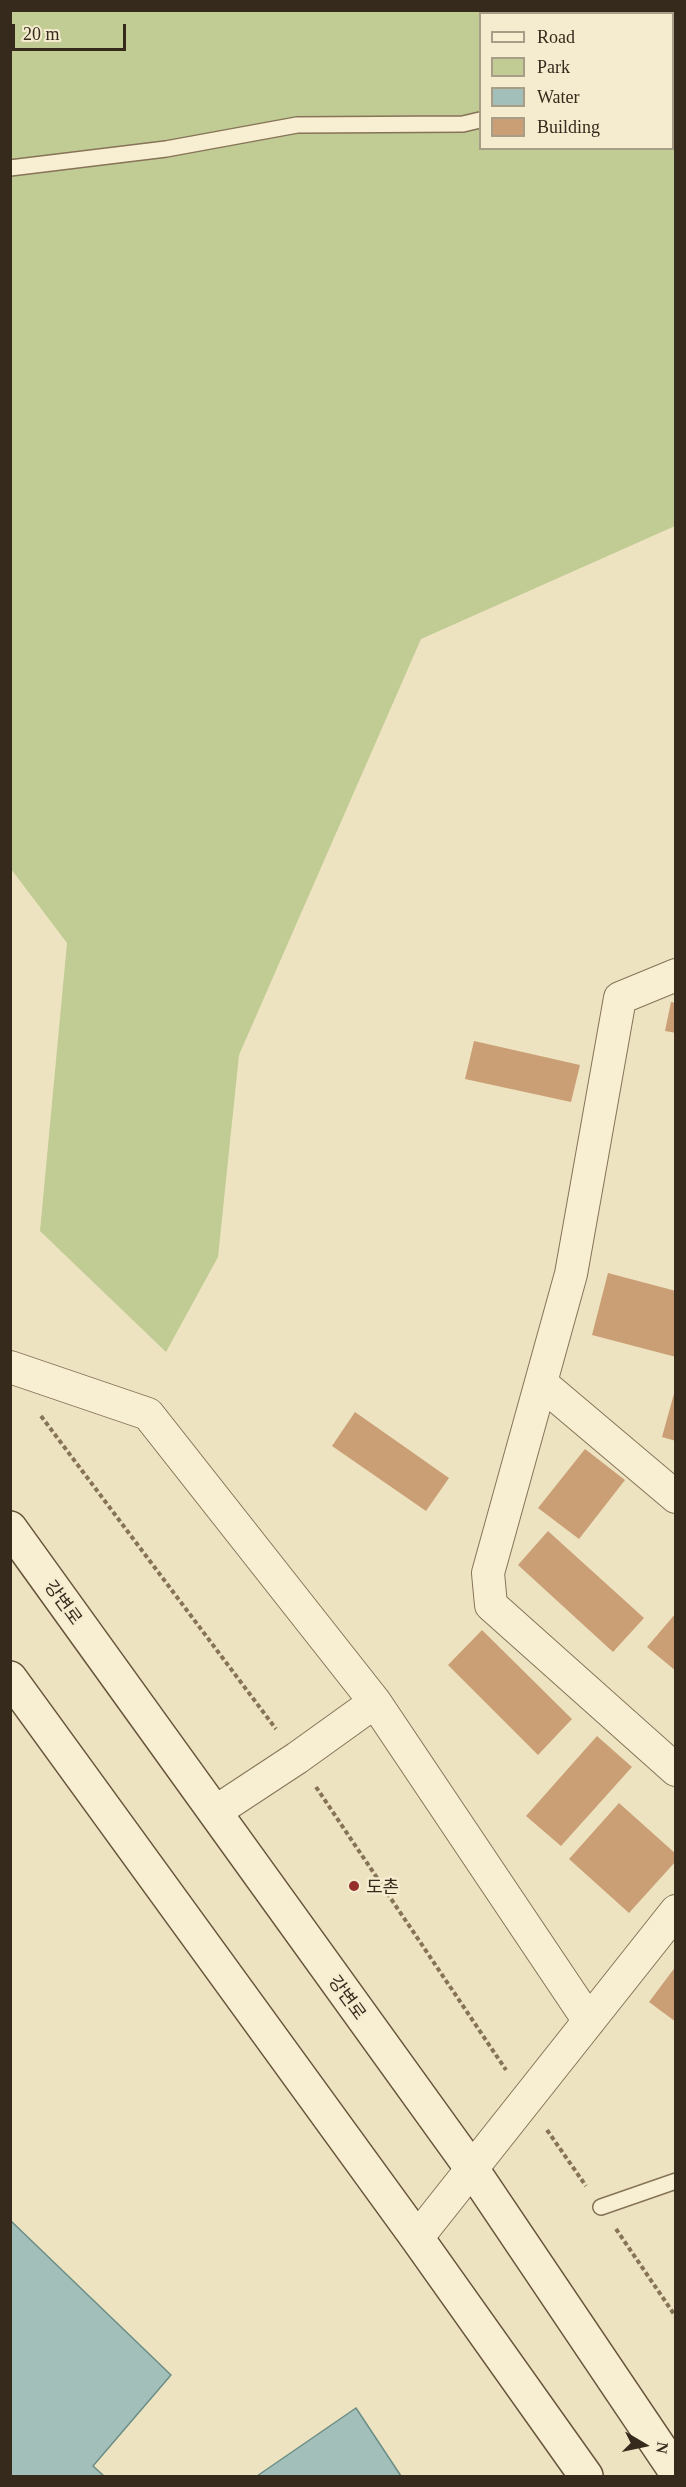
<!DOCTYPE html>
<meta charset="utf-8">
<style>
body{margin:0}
#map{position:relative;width:686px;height:2487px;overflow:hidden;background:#ede3c0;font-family:Georgia,serif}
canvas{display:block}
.frame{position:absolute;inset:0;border:12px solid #352a1c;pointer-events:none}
.legend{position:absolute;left:479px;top:12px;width:195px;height:138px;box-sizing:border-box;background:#f5eccf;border:2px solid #a89e87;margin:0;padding:8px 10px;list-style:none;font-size:18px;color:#352a1c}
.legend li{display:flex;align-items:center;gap:12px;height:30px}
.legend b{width:30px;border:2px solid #a89e87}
.north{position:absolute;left:614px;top:2415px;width:60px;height:60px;-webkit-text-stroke:4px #f5eccf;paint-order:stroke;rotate:99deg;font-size:16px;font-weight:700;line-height:24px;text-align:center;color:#352a1c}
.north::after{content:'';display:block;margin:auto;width:21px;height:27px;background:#352a1c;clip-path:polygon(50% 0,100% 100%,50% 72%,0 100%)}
.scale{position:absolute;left:12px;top:24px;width:114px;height:27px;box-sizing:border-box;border:3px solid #352a1c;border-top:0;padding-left:8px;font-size:18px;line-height:21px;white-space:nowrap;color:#352a1c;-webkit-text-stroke:4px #f5eccf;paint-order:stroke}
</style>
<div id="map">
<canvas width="686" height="2487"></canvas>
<div class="frame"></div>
<ul class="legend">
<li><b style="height:8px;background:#f8efd2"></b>Road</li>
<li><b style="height:16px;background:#c1cb94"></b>Park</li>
<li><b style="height:16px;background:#a3bfb9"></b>Water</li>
<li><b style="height:16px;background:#cb9f75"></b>Building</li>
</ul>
<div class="north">N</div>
<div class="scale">20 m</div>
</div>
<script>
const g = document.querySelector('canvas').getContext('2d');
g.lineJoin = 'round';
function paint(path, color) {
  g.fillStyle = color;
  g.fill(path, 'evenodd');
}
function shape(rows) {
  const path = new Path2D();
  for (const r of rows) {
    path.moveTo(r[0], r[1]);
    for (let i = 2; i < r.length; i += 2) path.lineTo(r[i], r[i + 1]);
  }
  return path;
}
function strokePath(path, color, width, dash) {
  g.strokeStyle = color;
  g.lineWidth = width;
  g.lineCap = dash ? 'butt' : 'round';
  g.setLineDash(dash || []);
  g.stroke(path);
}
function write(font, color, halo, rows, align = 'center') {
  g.font = font + ' Georgia,"Noto Sans KR",serif';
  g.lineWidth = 5;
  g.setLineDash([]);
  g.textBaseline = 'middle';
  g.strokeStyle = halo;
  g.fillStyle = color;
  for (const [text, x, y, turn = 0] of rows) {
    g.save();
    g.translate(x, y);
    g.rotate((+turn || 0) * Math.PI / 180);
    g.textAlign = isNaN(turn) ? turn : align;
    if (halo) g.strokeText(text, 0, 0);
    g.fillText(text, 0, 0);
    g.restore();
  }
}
paint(shape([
 [11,11,675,11,675,526,421,639,239,1055,218,1257,166,1352,40,1231,67,943,11,869],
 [480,14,672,14,672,148,480,148]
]), '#c1cb94');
const water = shape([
 [11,2221,171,2375,93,2466,104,2476,11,2476,11,2221],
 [356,2408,401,2476,257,2476,356,2408]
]);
paint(water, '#a3bfb9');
strokePath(water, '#6a8d86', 1.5);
paint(shape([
 [671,1002,676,1003,676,1033,665,1031],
 [474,1041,580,1065,571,1102,465,1079],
 [608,1273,676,1291,676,1357,592,1335],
 [675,1390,676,1390,676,1441,662,1437],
 [355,1412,449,1478,426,1511,332,1446],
 [585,1449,625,1480,579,1539,538,1508],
 [548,1531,644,1618,613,1652,518,1565],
 [676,1613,676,1671,647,1647],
 [482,1630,572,1719,538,1755,448,1665],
 [597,1736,632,1767,561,1846,526,1816],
 [619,1803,676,1854,676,1861,629,1913,569,1859],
 [676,1966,676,2022,649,2002]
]), '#cb9f75');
const service = shape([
 [672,62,676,61],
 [10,168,166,149,297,125,463,124,480,120],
 [601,2207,676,2181]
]);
const minor = shape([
 [676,975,620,998,571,1274,488,1573,491,1605,676,1770],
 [10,1367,148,1414,375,1702,589,2021],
 [541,1383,676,1497],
 [215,1812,297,1758,375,1702],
 [417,2238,676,1911]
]);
const secondary = shape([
 [10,1528,472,2169,676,2472],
 [10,1678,417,2238,586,2476]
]);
strokePath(service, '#867358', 18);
strokePath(minor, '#867358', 34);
strokePath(secondary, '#67543b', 36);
strokePath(shape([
 [41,1416,276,1729],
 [316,1787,506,2070],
 [547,2130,586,2186],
 [616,2229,676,2317]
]), '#867358', 4, [4.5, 3]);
strokePath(service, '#f8efd2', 15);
strokePath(minor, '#f8efd2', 32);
strokePath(secondary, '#f8efd2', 33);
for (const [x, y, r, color] of [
 [354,1886,6,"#942f29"]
]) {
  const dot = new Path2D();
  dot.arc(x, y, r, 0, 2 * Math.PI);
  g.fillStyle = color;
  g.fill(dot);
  strokePath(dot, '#f5eccf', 2);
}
write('18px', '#352a1c', '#f5eccf', [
 ["강변로",64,1602,54],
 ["강변로",348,1997,54]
]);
write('18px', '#352a1c', '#f5eccf', [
 ["도촌",366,1886]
], 'left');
</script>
